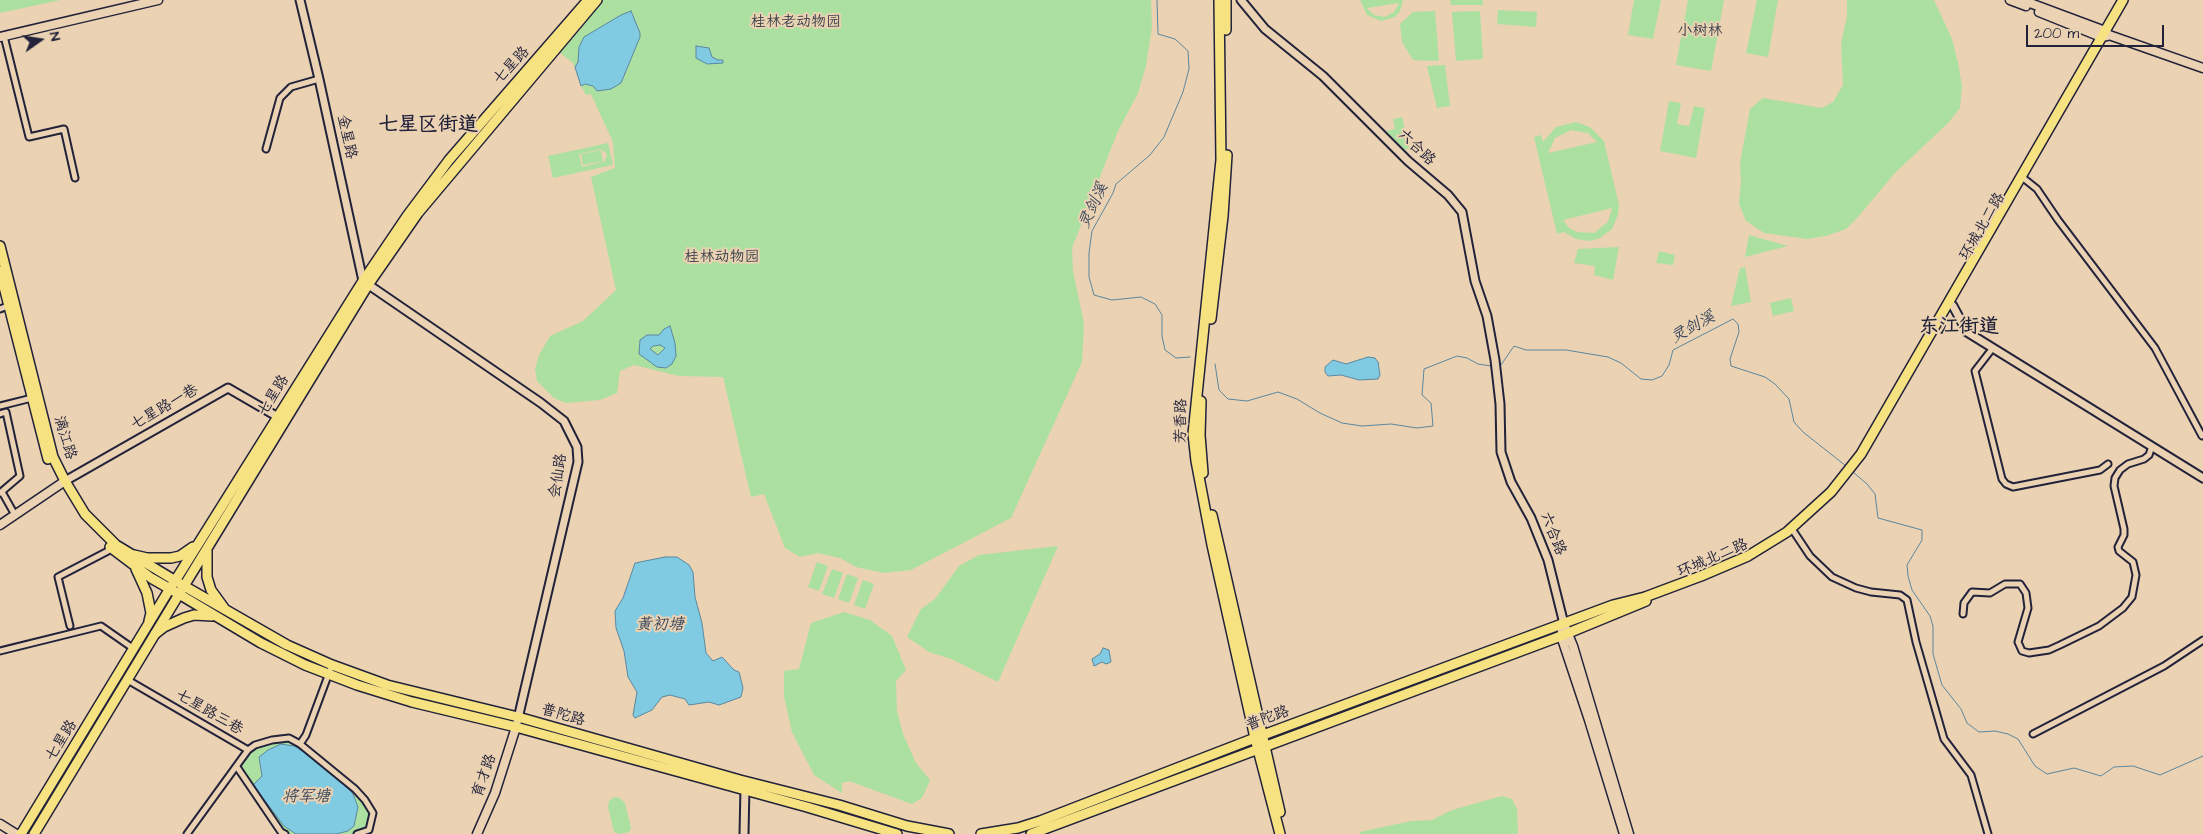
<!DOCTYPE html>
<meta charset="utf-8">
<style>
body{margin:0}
#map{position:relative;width:2203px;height:834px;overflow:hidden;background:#ead2b2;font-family:"Architects Daughter",sans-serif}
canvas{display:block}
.north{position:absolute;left:15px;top:15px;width:50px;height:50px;-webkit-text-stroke:4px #ead2b2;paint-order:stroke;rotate:77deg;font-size:14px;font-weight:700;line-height:20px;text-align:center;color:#22223b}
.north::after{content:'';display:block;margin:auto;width:18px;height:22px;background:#22223b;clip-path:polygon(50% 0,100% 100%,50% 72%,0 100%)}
.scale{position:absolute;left:2026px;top:25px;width:138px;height:22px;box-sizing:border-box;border:2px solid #22223b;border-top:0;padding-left:6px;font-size:15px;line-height:18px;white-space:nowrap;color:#22223b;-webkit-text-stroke:4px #ead2b2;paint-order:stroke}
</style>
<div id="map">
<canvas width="2203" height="834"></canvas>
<div class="north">N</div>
<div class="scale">200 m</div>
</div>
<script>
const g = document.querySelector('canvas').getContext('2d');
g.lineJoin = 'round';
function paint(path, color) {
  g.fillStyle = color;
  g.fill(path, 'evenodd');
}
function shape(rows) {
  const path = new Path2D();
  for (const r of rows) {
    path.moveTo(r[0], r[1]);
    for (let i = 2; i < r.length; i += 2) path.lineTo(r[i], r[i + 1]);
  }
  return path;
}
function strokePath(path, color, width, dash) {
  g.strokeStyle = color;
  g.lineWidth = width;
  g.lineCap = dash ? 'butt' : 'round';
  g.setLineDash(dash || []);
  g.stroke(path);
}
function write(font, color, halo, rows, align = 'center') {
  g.font = font + ' "Architects Daughter","LXGW WenKai TC",sans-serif';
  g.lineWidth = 4;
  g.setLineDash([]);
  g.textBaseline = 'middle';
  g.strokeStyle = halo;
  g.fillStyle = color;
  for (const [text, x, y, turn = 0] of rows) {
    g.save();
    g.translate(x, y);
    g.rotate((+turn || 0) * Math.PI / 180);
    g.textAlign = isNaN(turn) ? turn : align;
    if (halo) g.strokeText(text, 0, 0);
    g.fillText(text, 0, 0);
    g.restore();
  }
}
paint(shape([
 [0,0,60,0,0,13],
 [602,0,1151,0,1152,27,1146,66,1138,93,1118,131,1072,248,1073,271,1084,324,1082,362,1011,518,911,570,884,573,856,567,840,558,818,553,800,557,785,548,764,494,751,497,723,377,679,376,634,365,620,371,617,393,600,400,566,403,554,398,537,381,535,369,539,355,550,336,583,321,616,290,591,177,615,168,613,142,591,94,586,95,581,86,573,63,559,52,579,31],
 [1360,0,1403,0,1400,11,1395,17,1381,21,1367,15],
 [1399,3,1394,12,1385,17,1374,15,1367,8],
 [1450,0,1483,0,1483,5,1451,5],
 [1634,0,1661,0,1653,39,1628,35],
 [1688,0,1724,0,1711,71,1676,65],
 [1757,0,1778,0,1768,57,1746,53],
 [1847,0,1934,0,1952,39,1958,63,1962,86,1960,108,1949,122,1895,173,1857,218,1846,229,1826,236,1807,239,1764,233,1746,221,1739,204,1741,182,1740,163,1750,109,1763,98,1822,108,1833,102,1843,85,1841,43,1847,17],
 [1498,10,1537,12,1536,27,1497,24],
 [1435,11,1439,61,1413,60,1402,42,1400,24,1413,12],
 [1480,11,1483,59,1456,61,1452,12],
 [1445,65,1450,106,1437,108,1427,66],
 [1669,101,1681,103,1677,124,1689,126,1694,106,1705,108,1696,158,1660,151],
 [1402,117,1409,148,1405,150,1386,131,1395,129,1393,119],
 [1576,122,1590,127,1604,141,1619,205,1618,215,1612,229,1600,238,1590,241,1576,239,1564,232,1557,234,1534,137,1541,135,1543,142,1556,127],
 [1571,130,1588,133,1597,142,1548,153,1555,138],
 [1612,208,1608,222,1594,233,1577,232,1569,228,1563,220],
 [608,143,613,165,553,178,548,156],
 [601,149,607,154,605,161,582,167,579,154],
 [601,150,603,161,583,165,581,154],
 [1749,235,1788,246,1745,257],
 [1619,247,1613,280,1594,275,1595,266,1574,263,1578,249],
 [1659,251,1675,255,1673,265,1656,263],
 [1745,267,1751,302,1731,306,1740,268],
 [1791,298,1794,311,1773,316,1770,303],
 [1058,546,998,682,951,659,929,652,907,637,921,609,935,599,959,566,979,555],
 [817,562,828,566,819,591,808,587],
 [832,569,843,573,834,598,822,594],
 [847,574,858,578,849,603,838,599],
 [863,580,874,584,865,609,854,605],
 [844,612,870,620,892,636,906,670,896,681,897,711,903,734,916,763,930,780,922,798,912,804,849,781,842,783,842,793,814,775,792,732,784,697,784,671,799,669,811,623],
 [289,738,355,789,373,813,369,830,357,834,285,834,237,767,255,745],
 [1502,796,1512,799,1517,809,1518,834,1360,834,1360,832,1411,821,1432,820,1452,810],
 [614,797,620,798,625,803,631,828,629,832,620,834,614,832,608,807,609,801]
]), '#ace0a1');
const water = shape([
 [631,11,640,33,640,37,621,83,611,89,597,91,593,86,585,84,581,86,575,67,578,62,579,47,584,37,621,15,631,11],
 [696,46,709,48,712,57,718,60,723,60,723,63,707,64,696,58,696,46],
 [670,326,675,343,676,356,672,364,666,368,657,367,639,354,640,340,647,335,659,335,664,329,670,326],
 [660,345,665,348,658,355,650,349,653,346,660,345],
 [1368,357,1375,358,1378,362,1380,375,1378,379,1359,380,1341,375,1328,376,1325,372,1325,367,1333,360,1346,364,1368,357],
 [665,557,677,557,689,565,693,572,695,597,702,623,706,653,713,661,722,657,734,670,739,672,743,688,741,697,719,705,709,702,689,705,685,699,670,695,662,697,652,710,635,718,633,715,637,692,628,677,624,651,616,628,615,611,623,598,635,563,665,557],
 [1103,648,1109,650,1111,662,1106,664,1102,662,1094,666,1092,659,1100,654,1103,648],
 [281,744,294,746,306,753,347,787,353,794,358,807,354,826,348,831,336,834,296,834,284,826,253,785,262,776,259,757,268,750,281,744]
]);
paint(water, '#81cbe2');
strokePath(water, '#5b879f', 1);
strokePath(shape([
 [1157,0,1158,34,1175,39,1188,51,1189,69,1183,92,1164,137,1150,155,1116,184,1113,193,1092,231,1089,253,1089,277,1094,295,1112,300,1141,297,1155,304,1162,315,1162,336,1165,350,1176,358,1190,357],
 [1215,364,1219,390,1228,399,1247,401,1278,392,1297,399,1320,413,1342,423,1362,426,1391,424,1417,428,1433,426,1431,403,1422,395,1424,369,1457,356,1467,358,1478,364,1491,366],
 [1498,365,1501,365,1514,346,1526,350,1566,350,1608,357,1621,363,1641,379,1652,380,1662,376,1669,365,1673,350,1733,319,1738,324,1739,332,1730,359,1731,366,1765,377,1775,384,1789,399,1794,422,1803,432,1846,466],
 [1853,472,1867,484,1875,494,1878,518,1922,530,1922,540,1907,565,1908,576,1912,590,1930,616,1933,626,1933,654,1942,685,1961,709,1967,723,1979,732,1995,731,2008,734,2018,739,2035,766,2047,774,2074,768,2101,776,2114,767,2133,766,2160,775,2203,756]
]), '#5b879f', 1);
const minor = shape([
 [4,36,29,137,64,129,75,178],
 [266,149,280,98,291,87,319,79],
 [2022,177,2037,189,2058,220,2155,348,2202,436],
 [0,309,5,307],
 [1992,349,1975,371,2002,479,2006,484,2013,487,2100,470,2108,464],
 [0,406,32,398],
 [0,414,6,412,20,476,0,493],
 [2,492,15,515],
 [1794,532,1810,556,1832,577,1856,588,1871,592,1900,595,1907,600,1916,642,1944,739,1971,775,1988,834],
 [1963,614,1964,603,1972,592,1990,593,2005,584,2020,584,2026,593,2028,608,2018,642,2022,651,2029,653,2049,650,2060,645,2099,626,2123,608,2132,597,2136,575,2133,562,2119,551,2118,547,2124,535,2124,529,2114,486,2115,478,2120,470,2128,464,2144,459,2149,455,2152,446],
 [70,626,58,577,108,551],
 [0,651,101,626,134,649],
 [126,679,248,750,255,745,272,740,289,738,300,744,355,789,365,800,373,813,369,830,357,834],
 [2033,734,2164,666,2203,640],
 [300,744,306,735,332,665],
 [237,767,281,832,285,834],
 [187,834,248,750]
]);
const tertiary = shape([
 [300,0,319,79,363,281,541,403,564,421,577,447,578,462,516,727],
 [1241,0,1265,29,1323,76,1408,161,1448,195,1462,212,1475,281,1487,316,1495,360,1500,404,1501,452,1511,482,1531,518,1548,560,1564,624],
 [1950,303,1953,306,1967,332,2203,478],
 [65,481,228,388,278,417],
 [744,834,745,787]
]);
const secondary = shape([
 [2010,0,2026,6],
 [2022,0,2105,31,2109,35,2203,68],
 [2039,12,2101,37,2107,36],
 [0,37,158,0],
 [0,525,65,481],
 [1564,624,1573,646,1629,834],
 [1562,631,1561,636,1589,720,1624,834],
 [0,824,16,834],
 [477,834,495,793,516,727]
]);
const primary = shape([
 [597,0,418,213,368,285,184,586,287,645,332,665,387,685,518,717,740,780,839,805,907,826,949,834],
 [1219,0,1221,160,1193,434,1196,461,1212,545,1255,738,1280,834],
 [1226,0,1226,30],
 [1211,319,1223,216,1227,155],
 [1201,401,1200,435,1203,473],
 [1212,515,1280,812],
 [207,551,207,577,211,590,224,608],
 [134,555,147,558,171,558,180,556,193,547],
 [175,581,363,281,407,216,449,160,588,0],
 [179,594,261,643,305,665,357,685,412,702,516,727,807,807,897,834],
 [155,634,164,627,184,618,194,615,212,616],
 [981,834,1018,828,1040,821,1255,738,1613,605,1645,597,1701,576,1748,556,1787,532,1831,492,1861,454,2123,0],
 [1031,834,1561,636,1646,601]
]);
const trunk = shape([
 [0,246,53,457,65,481,85,514,116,545,184,586,34,834],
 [0,271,48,459],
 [110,547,151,578,179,594],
 [136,569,147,593,151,613,149,621],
 [21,834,172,585]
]);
strokePath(minor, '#22223b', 9);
strokePath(tertiary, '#22223b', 11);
strokePath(secondary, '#22223b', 11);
strokePath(primary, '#22223b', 12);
strokePath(trunk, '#22223b', 12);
strokePath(minor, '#ead2b2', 5);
strokePath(tertiary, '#ead2b2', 7);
strokePath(secondary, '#ead2b2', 8);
strokePath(primary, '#f7e281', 9);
strokePath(trunk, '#f7e281', 9);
write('15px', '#373e4a', '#ead2b2', [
 ["桂林老动物园",796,23],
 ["小树林",1700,32],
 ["桂林动物园",722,258]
]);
write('15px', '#22223b', '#ead2b2', [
 ["七星路",512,66,-47],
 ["金星路",346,137,78],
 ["六合路",1416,148,43],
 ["环城北二路",1983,227,-60],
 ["七星路",274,396,-58],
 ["七星路一巷",165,408,-30],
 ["芳香路",1182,421,-89],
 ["漓江路",64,438,73],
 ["会仙路",559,476,-81],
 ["六合路",1552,534,68],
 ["环城北二路",1713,559,-23],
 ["七星路三巷",209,713,30],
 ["普陀路",563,716,16],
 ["普陀路",1268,719,-20],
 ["七星路",62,741,-58],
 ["育才路",485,776,-71]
]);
write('italic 16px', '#35445c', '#ead2b2', [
 ["灵剑溪",1094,206,-65],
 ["灵剑溪",1693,328,-29],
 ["黄初塘",660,626],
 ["将军塘",306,798]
]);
write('bold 20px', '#22223b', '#ead2b2', [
 ["七星区街道",428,126],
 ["东江街道",1959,328]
]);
</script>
